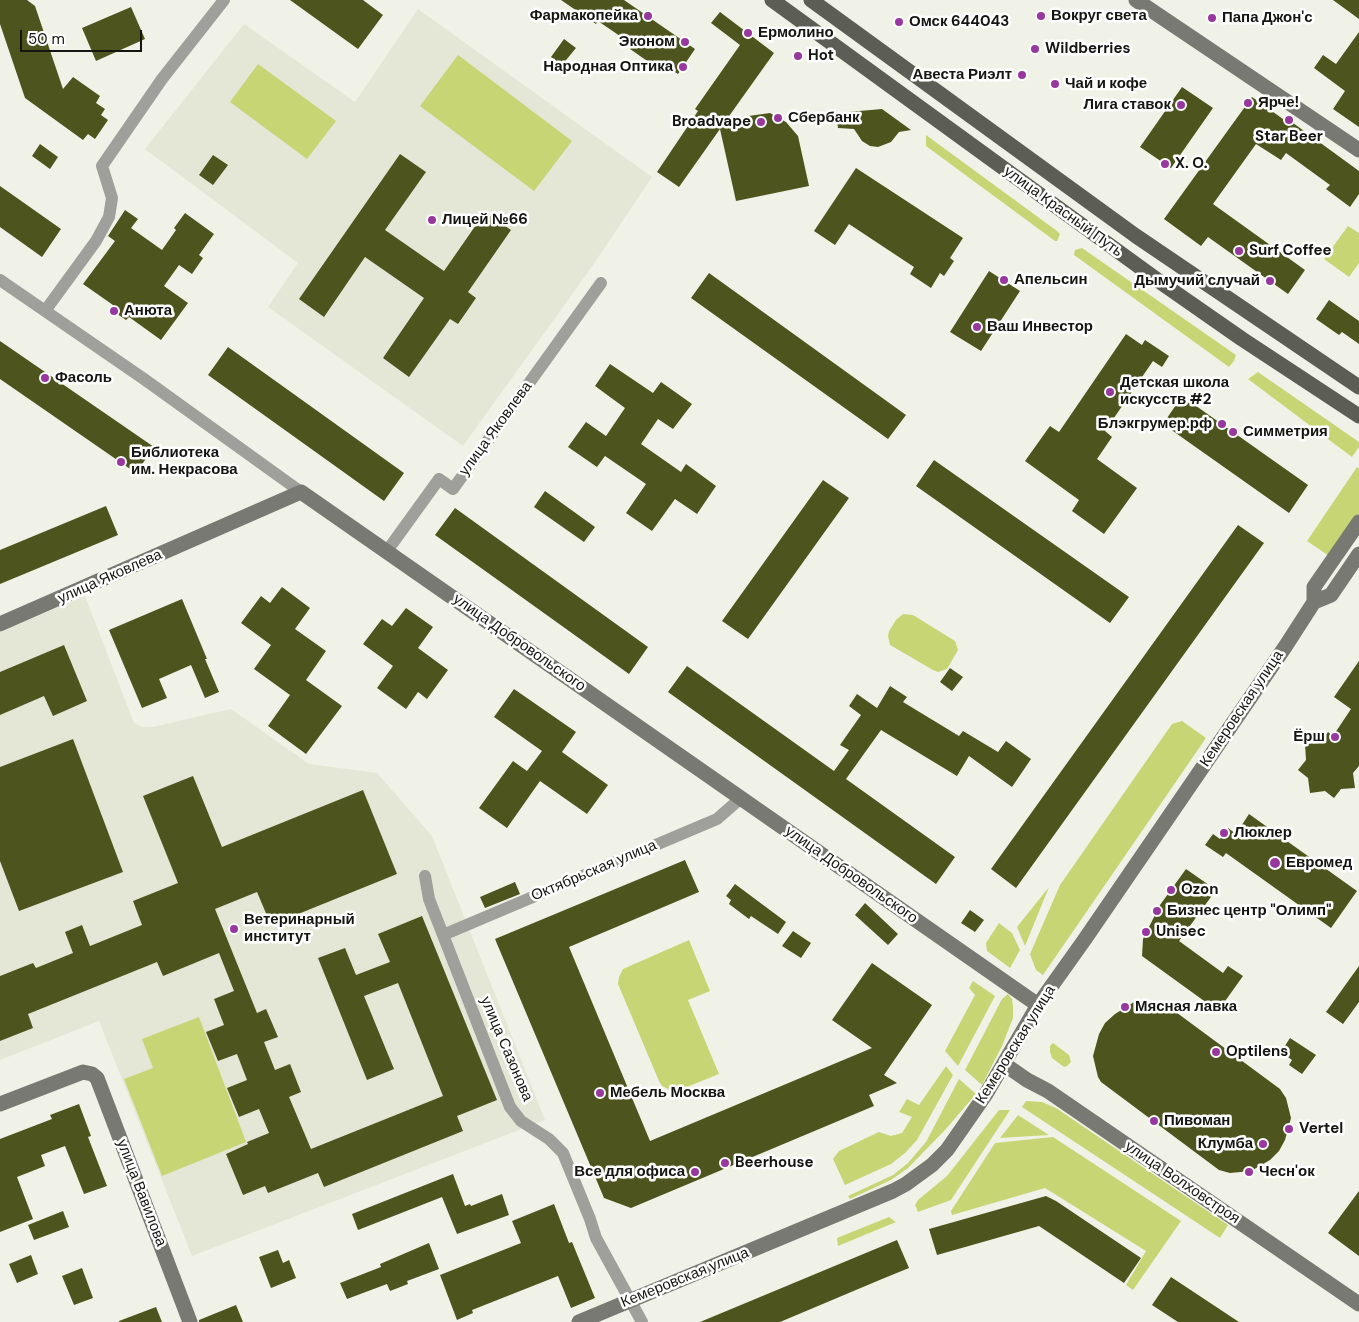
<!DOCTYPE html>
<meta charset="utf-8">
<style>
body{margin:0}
#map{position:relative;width:1359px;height:1322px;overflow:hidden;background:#f0f2e7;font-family:"DM Sans",sans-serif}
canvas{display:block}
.scale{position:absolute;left:20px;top:30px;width:122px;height:22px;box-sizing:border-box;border:2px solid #151612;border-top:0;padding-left:6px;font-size:15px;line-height:18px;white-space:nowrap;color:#151612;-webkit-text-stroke:4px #fff;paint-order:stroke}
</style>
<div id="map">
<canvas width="1359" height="1322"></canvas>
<div class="scale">50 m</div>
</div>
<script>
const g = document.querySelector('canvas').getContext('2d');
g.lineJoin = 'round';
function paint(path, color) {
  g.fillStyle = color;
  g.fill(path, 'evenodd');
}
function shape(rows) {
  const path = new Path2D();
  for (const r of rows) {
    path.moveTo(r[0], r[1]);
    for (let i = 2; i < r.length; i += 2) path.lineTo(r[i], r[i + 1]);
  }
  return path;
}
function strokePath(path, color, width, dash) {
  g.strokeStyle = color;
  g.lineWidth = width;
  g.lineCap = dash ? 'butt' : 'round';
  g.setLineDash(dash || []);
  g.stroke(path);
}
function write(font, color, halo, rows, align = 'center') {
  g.font = font + ' "DM Sans",sans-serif';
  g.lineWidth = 5;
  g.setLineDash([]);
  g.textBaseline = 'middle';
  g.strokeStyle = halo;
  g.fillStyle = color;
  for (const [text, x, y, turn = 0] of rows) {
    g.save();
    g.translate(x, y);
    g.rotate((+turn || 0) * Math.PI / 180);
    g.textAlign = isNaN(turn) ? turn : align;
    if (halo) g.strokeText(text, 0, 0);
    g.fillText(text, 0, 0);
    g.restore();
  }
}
paint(shape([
 [418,9,652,177,591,268,463,446,268,307,298,263,145,149,244,24,355,102],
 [85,596,134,723,142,727,153,727,231,709,309,764,377,773,432,836,545,1120,192,1256,99,1021,0,1060,0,632]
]), '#e4e7d5');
paint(shape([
 [458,55,572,141,534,191,420,106],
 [258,64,336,121,307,159,230,102],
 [926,135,1057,231,1060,234,1057,241,1055,241,926,146],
 [1348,226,1359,233,1359,263,1349,277,1324,259],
 [1082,248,1236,355,1234,361,1229,367,1074,255,1075,250],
 [1258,372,1359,442,1359,447,1352,457,1248,379],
 [1357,467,1359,468,1359,513,1329,556,1307,541],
 [903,614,913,615,955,641,958,650,947,669,938,672,933,670,890,645,888,636,889,631,896,620],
 [1182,721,1206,738,1043,975,1036,970,1030,954,1060,885,1172,724],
 [1049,887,1025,946,1017,927],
 [999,923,1012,933,1020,950,1010,968,987,951,986,943],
 [689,940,710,991,688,1000,719,1074,677,1091,668,1089,662,1086,659,1081,618,984,619,977,623,969],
 [973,981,995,996,958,1066,945,1051,975,995,969,988],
 [1008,994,1012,999,1013,1006,1013,1018,1002,1046,982,1085,965,1070,1002,999],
 [199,1017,246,1142,162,1176,124,1079,153,1068,142,1039],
 [1053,1043,1069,1055,1071,1062,1067,1066,1064,1067,1052,1058,1050,1052,1050,1046],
 [946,1066,953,1075,917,1140,905,1153,891,1164,845,1185,833,1159,839,1151,879,1132,891,1136,902,1133,912,1117,899,1112,907,1099,919,1105],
 [959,1079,976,1094,945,1130,908,1168,891,1180,850,1199,848,1196,893,1175,908,1163,926,1142],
 [1026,1101,1042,1102,1056,1108,1228,1225,1220,1238,1022,1107],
 [999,1110,1010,1110,951,1200,918,1212,915,1205,918,1200,947,1176],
 [1018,1115,1049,1135,1000,1138],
 [1053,1137,1181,1221,1133,1290,1126,1285,1146,1251,1045,1188,952,1215,951,1211,995,1143],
 [889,1217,896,1222,838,1246,837,1238]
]), '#c8d574');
paint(shape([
 [0,0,27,0,35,6,63,89,73,77,100,96,96,103,105,109,101,115,108,120,95,139,88,134,83,140,25,98,0,24],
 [290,0,363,0,383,15,358,49],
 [561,0,624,0,695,49,678,74,667,67,663,72,630,49,633,45,598,21,596,24],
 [1333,0,1359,0,1359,19],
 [131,7,145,39,96,61,82,28],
 [720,12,774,53,727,119,770,113,786,122,798,136,809,186,736,201,720,129,679,187,657,172,698,111,695,109,740,45,711,23],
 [1359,32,1359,127,1333,109,1345,91,1314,68,1323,55,1336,64],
 [564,39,576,48,562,65,551,57],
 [1182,87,1213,108,1171,168,1140,147],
 [1252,97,1283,119,1289,120,1359,171,1359,194,1350,207,1326,189,1330,185,1286,153,1281,160,1256,144,1213,204,1305,270,1288,294,1208,237,1201,246,1164,219],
 [882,109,911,130,899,132,891,142,878,147,870,146,862,141,854,129,838,128,836,113],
 [40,144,58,157,50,169,32,156],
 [400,154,426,172,385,230,444,271,485,212,511,230,468,292,476,298,458,324,450,319,409,377,383,358,424,298,365,257,324,317,299,299],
 [213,155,228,165,213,185,199,175],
 [856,168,963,238,950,258,954,261,944,276,940,273,931,288,910,274,914,267,849,224,835,245,814,231],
 [0,186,61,229,42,257,0,227],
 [125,210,138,219,131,228,162,250,176,230,174,228,185,213,214,234,199,255,203,258,192,274,179,265,164,286,188,303,161,340,129,317,126,320,110,309,113,305,83,284,115,241,108,236],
 [989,271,1020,291,981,351,950,332],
 [709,273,906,415,888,439,691,298],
 [1329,300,1359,321,1359,344,1342,332,1339,335,1316,319],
 [1126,334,1142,345,1145,340,1169,356,1162,367,1153,361,1105,431,1112,437,1097,459,1137,488,1104,534,1072,511,1079,500,1025,461,1050,426,1059,432],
 [0,341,154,447,136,473,0,379],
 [228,347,404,473,384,501,208,375],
 [610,364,653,393,661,382,692,404,673,429,658,419,641,444,681,472,686,464,716,486,697,514,675,499,652,531,626,513,646,484,605,456,597,467,568,447,586,422,606,436,625,408,595,386],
 [1182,396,1308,485,1289,513,1163,424],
 [934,460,1129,597,1110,623,916,486],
 [823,480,849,498,748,639,722,621],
 [545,491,595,527,584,542,534,507],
 [106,506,118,535,0,584,0,550],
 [455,508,648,647,629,674,435,535],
 [1238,525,1264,543,1016,888,991,869],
 [282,587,310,608,295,629,326,651,306,680,342,706,306,754,268,726,290,695,254,669,271,645,241,623,261,596,270,603],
 [182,599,207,659,205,659,219,692,205,698,191,665,159,679,167,698,142,708,109,630],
 [406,608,433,627,418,648,448,670,427,699,418,692,406,709,377,688,393,666,363,644,382,619,392,626],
 [64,645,87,701,53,716,44,696,0,715,0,672],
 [1359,661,1359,766,1353,773,1355,788,1341,789,1334,798,1325,791,1310,793,1308,778,1298,770,1306,760,1305,744,1320,743,1328,732,1333,736,1351,709,1334,697],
 [687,666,834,771,849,750,840,745,861,715,849,706,857,694,877,708,890,686,907,697,903,702,959,736,963,731,998,752,1006,741,1031,759,1012,787,969,756,957,776,881,730,846,779,955,857,936,884,668,692],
 [950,668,963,677,952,691,940,682],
 [514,689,576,732,562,752,608,785,587,814,540,781,507,828,479,808,513,761,527,771,542,751,494,717],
 [73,739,123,872,19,911,0,861,0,767],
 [193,776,222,847,363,790,397,874,271,925,257,892,215,909,257,1013,266,1009,278,1037,264,1042,275,1070,290,1064,301,1092,289,1097,311,1149,443,1096,398,983,364,996,394,1069,367,1080,318,958,345,948,356,975,390,962,378,934,422,916,497,1100,457,1116,463,1131,324,1187,318,1173,268,1193,265,1186,243,1195,226,1154,248,1144,247,1142,269,1133,259,1109,239,1117,227,1088,247,1080,237,1054,218,1061,206,1032,224,1025,214,999,234,991,219,953,163,976,157,962,28,1014,33,1028,0,1041,0,976,33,963,36,968,73,953,65,932,82,925,90,946,142,925,133,901,178,883,143,796],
 [1249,814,1357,891,1331,928,1226,853,1223,857,1205,845,1213,834,1220,839,1228,828,1236,834],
 [685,860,699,892,569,947,650,1141,872,1048,832,1020,872,963,932,1005,884,1075,897,1083,869,1095,874,1106,631,1208,604,1198,495,939],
 [1186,869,1216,890,1179,941,1223,973,1228,966,1243,976,1218,1011,1142,956,1143,939,1160,905],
 [515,882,520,894,485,908,480,897],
 [735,884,786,922,778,934,751,916,749,919,729,904,731,900,726,896],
 [865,903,898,934,888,945,855,915],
 [970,910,984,920,975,932,961,923],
 [793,931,811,943,801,958,782,946],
 [1359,966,1359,1002,1343,1024,1326,1012],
 [1144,1001,1155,1001,1165,1004,1280,1089,1286,1098,1291,1118,1285,1140,1279,1151,1270,1160,1251,1171,1230,1173,1219,1170,1101,1082,1098,1077,1093,1056,1099,1034,1105,1023,1115,1014,1134,1002],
 [1290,1038,1316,1055,1302,1074,1289,1065,1292,1060,1281,1052],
 [79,1104,91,1136,88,1137,107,1186,84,1194,65,1146,41,1155,45,1166,17,1177,33,1219,0,1232,0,1139,52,1119,50,1115],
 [453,1174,465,1206,470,1204,471,1206,502,1194,509,1215,457,1234,442,1197,358,1230,352,1214],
 [1359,1191,1359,1256,1328,1233],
 [1046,1196,1056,1201,1141,1258,1124,1283,1039,1226,937,1255,929,1229],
 [554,1204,569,1243,572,1242,595,1298,571,1308,558,1276,472,1310,473,1313,457,1320,440,1275,521,1243,512,1221],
 [63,1211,69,1227,34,1240,28,1225],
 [897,1240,909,1268,882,1279,780,1322,700,1322],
 [429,1243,439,1269,407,1281,408,1284,390,1291,387,1284,347,1299,340,1283,381,1267,380,1264],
 [278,1250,283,1263,289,1260,296,1278,271,1288,259,1257],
 [31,1255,38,1274,17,1283,9,1264],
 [82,1268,93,1298,74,1305,62,1276],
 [1171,1277,1239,1322,1178,1322,1152,1305],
 [236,1305,243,1322,199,1322,199,1320],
 [156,1307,162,1322,119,1322,119,1321]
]), '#4d541d');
strokePath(shape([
 [0,280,144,379,301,492],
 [45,311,96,241,109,217,112,198,102,166,162,79,224,0],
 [387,551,439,479,453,489,601,283],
 [425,876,429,899,510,1107,521,1121,549,1139,563,1153,590,1219,596,1238,642,1322],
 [443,935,717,819,741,798]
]), '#9fa09b', 12);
strokePath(shape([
 [1136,0,1359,150],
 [1314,602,1331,595,1359,554],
 [0,624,301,492,1038,1005],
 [1004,1064,1027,1080,1048,1091,1359,1304],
 [0,1104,83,1072,92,1074,97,1078,190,1322],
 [579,1322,893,1191,906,1184,932,1165,947,1150,986,1094,1038,1005,1085,939,1285,647,1314,602,1314,587,1359,522]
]), '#787973', 15);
strokePath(shape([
 [772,0,1163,284,1242,339,1359,416],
 [811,0,1136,236,1359,387]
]), '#5c5e56', 15);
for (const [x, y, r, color] of [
 [648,16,5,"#98379e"],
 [1041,16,5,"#98379e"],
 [1212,18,5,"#98379e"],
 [899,22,5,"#98379e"],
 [748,33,5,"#98379e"],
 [685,42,5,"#98379e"],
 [1035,49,5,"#98379e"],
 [798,56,5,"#98379e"],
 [683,67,5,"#98379e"],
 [1022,75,5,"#98379e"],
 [1055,84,5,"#98379e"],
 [1248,103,5,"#98379e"],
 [1181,105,5,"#98379e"],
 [778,118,5,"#98379e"],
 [1289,120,5,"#98379e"],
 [761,122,5,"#98379e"],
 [1165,164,5,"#98379e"],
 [432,220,5,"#98379e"],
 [1239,251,5,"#98379e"],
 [1004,280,5,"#98379e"],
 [1270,281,5,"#98379e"],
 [114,311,5,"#98379e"],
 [977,327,5,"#98379e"],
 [45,378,5,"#98379e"],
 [1110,392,5,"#98379e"],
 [1222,424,5,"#98379e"],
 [1233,432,5,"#98379e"],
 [121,462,5,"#98379e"],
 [1335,737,5,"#98379e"],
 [1224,833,5,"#98379e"],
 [1275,863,6,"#98379e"],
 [1171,890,5,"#98379e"],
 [1157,911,5,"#98379e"],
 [234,929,5,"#98379e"],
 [1146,932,5,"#98379e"],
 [1125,1007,5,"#98379e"],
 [1216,1052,5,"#98379e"],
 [600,1093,5,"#98379e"],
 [1154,1121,5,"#98379e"],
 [1289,1129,5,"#98379e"],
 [1263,1144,5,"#98379e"],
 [725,1163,5,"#98379e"],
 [695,1172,5,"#98379e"],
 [1249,1172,5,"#98379e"]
]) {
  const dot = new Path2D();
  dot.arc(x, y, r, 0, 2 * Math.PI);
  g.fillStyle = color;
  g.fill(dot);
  strokePath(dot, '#fff', 2);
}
write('bold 15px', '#151612', '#fff', [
 ["Фармакопейка",638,16,"right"],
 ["Вокруг света",1051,16],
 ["Папа Джон'с",1222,18],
 ["Омск 644043",909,22],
 ["Ермолино",758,33],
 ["Эконом",675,42,"right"],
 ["Wildberries",1045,49],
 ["Hot",808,56],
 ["Народная Оптика",673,67,"right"],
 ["Авеста Риэлт",1012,75,"right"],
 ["Чай и кофе",1065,84],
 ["Ярче!",1258,103],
 ["Лига ставок",1171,105,"right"],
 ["Сбербанк",788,118],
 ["Broadvape",751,122,"right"],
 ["Star Beer",1289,137,"center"],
 ["X. O.",1175,164],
 ["Лицей №66",442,220],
 ["Surf Coffee",1249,251],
 ["Апельсин",1014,280],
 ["Дымучий случай",1260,281,"right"],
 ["Анюта",124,311],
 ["Ваш Инвестор",987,327],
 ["Фасоль",55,378],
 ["Детская школа",1120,383],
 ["искусств #2",1120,400],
 ["Блэкгрумер.рф",1212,424,"right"],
 ["Симметрия",1243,432],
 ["Библиотека",131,453],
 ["им. Некрасова",131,470],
 ["Ёрш",1325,737,"right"],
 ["Люклер",1234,833],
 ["Евромед",1286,863],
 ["Ozon",1181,890],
 ["Бизнес центр \"Олимп\"",1167,911],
 ["Ветеринарный",244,920],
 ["институт",244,937],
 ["Unisec",1156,932],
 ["Мясная лавка",1135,1007],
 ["Optilens",1226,1052],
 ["Мебель Москва",610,1093],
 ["Пивоман",1164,1121],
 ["Vertel",1299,1129],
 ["Клумба",1253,1144,"right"],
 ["Beerhouse",735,1163],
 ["Все для офиса",685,1172,"right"],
 ["Чесн'ок",1259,1172]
], 'left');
write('15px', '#151612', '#fff', [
 ["улица Красный Путь",1063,212,36],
 ["улица Яковлева",496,429,-54],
 ["улица Яковлева",110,577,-24],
 ["улица Добровольского",519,643,35],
 ["Кемеровская улица",1242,709,-56],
 ["Октябрьская улица",594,871,-23],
 ["улица Добровольского",851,875,35],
 ["Кемеровская улица",1016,1045,-58],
 ["улица Сазонова",506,1049,67],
 ["улица Волховстроя",1182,1183,34],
 ["улица Вавилова",141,1193,69],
 ["Кемеровская улица",685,1278,-22]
]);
</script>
